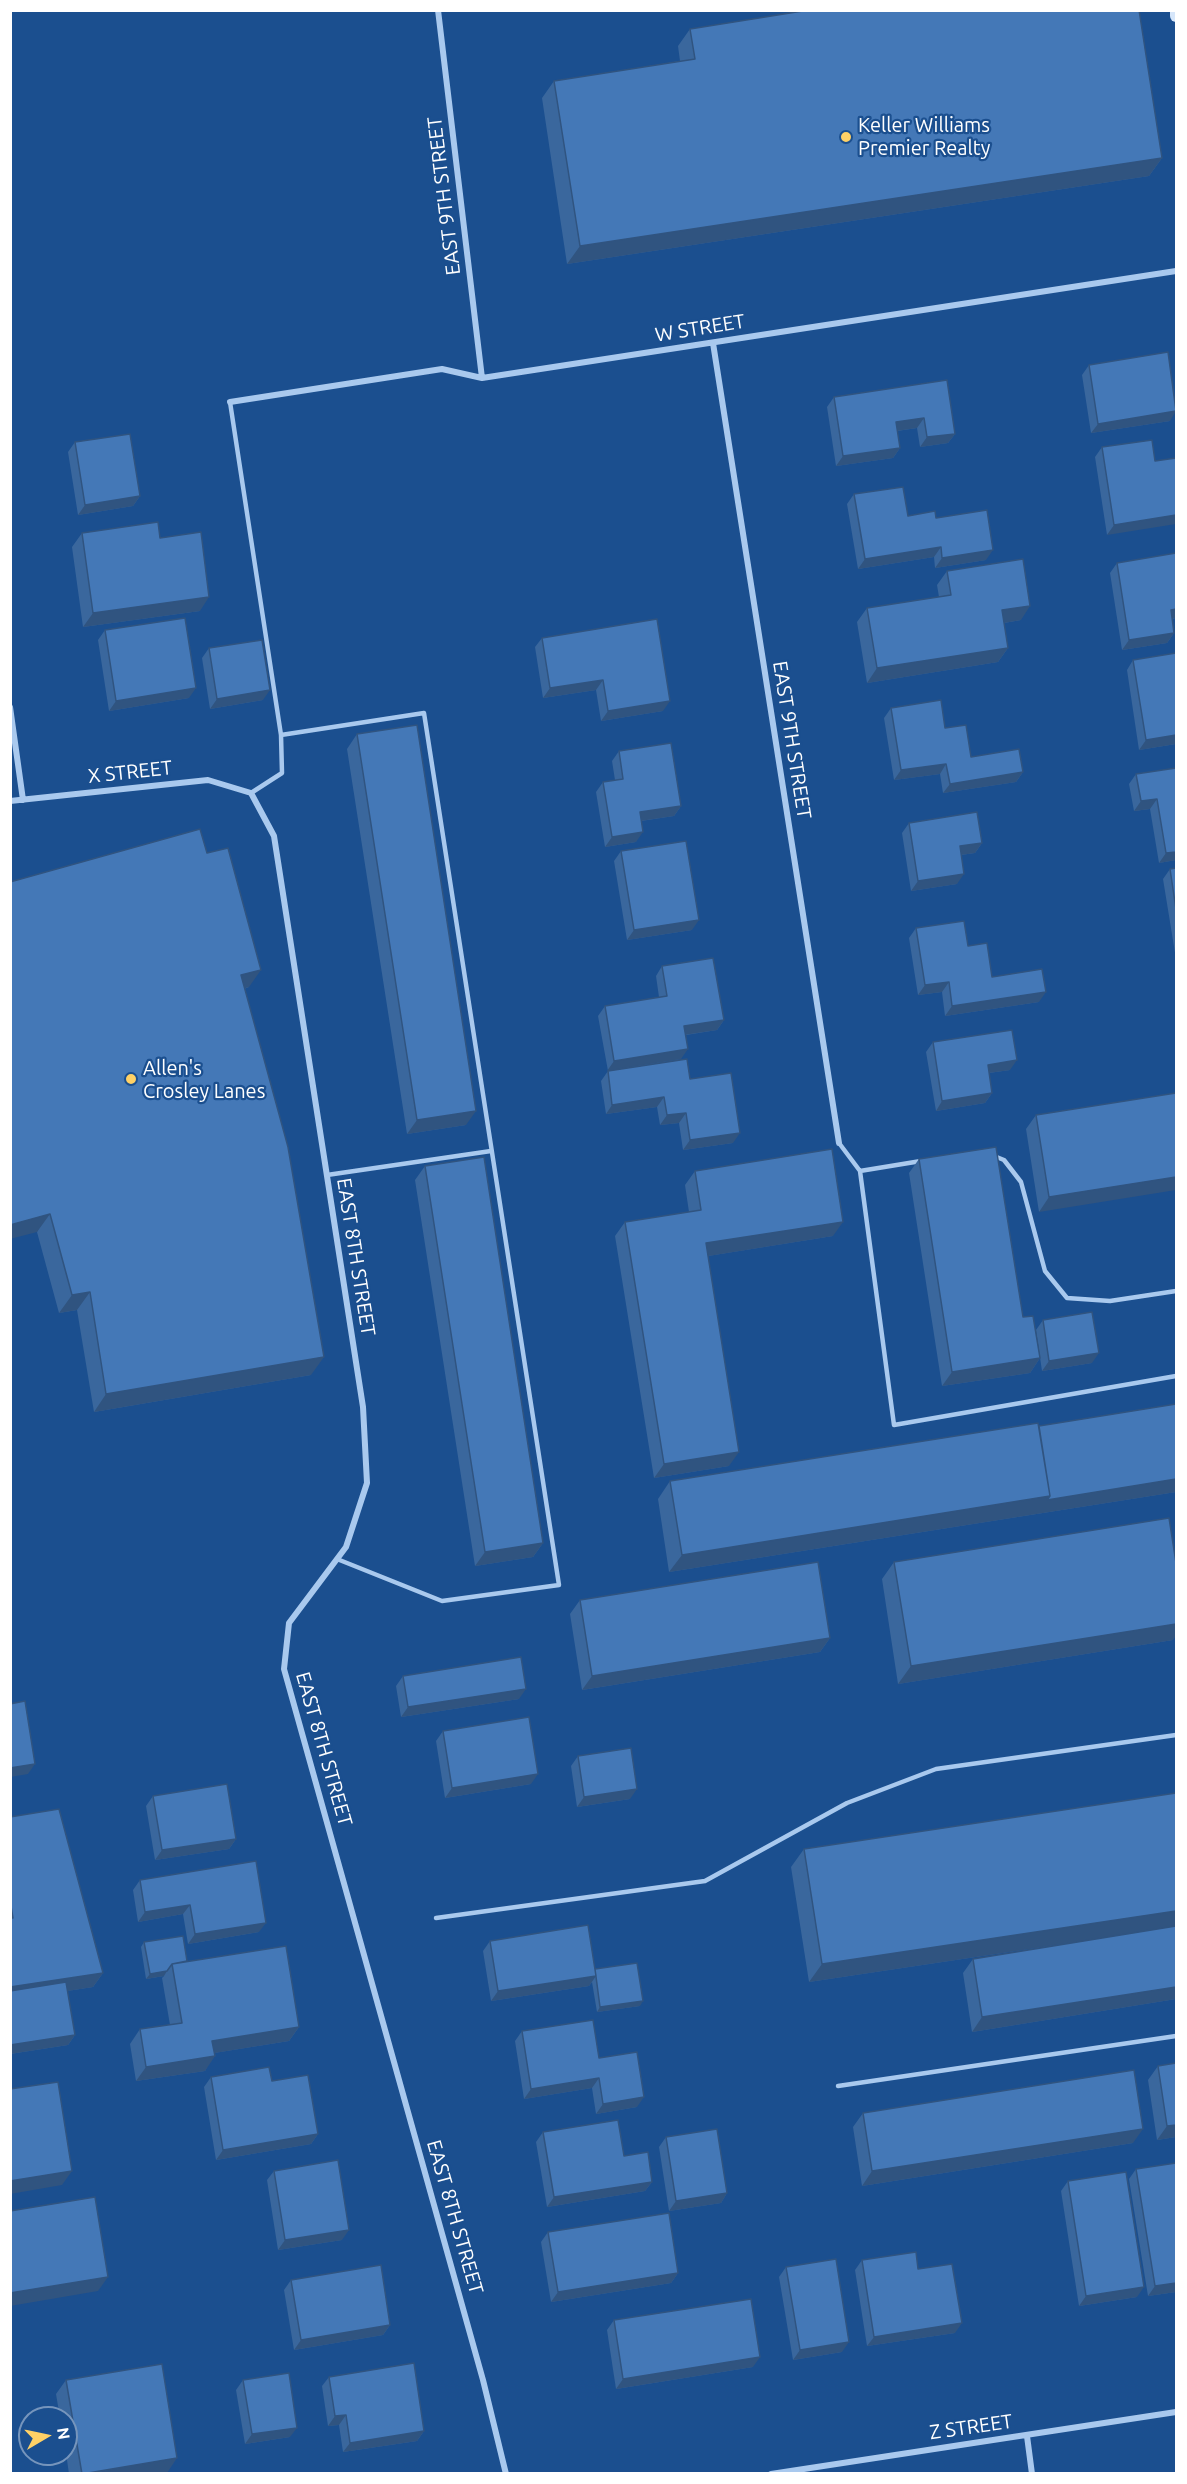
<!DOCTYPE html>
<style>
body{margin:0}
#map{position:relative;width:1187px;height:2484px;overflow:hidden;background:#1b4f8f;font-family:Ubuntu,sans-serif}
canvas{display:block}
.frame{position:absolute;inset:0;border:12px solid #fff;pointer-events:none}
.north{position:absolute;left:18px;top:2406px;width:60px;height:60px;box-sizing:border-box;background:#1b4f8f;border:2px solid #7695bc;border-radius:50%;rotate:81deg;font-size:16px;font-weight:700;line-height:24px;text-align:center;color:#fff}
.north::after{content:'';display:block;margin:auto;width:21px;height:27px;background:#ffd166;clip-path:polygon(50% 0,100% 100%,50% 72%,0 100%)}
</style>
<div id="map">
<canvas width="1187" height="2484"></canvas>
<div class="frame"></div>
<div class="north">N</div>
</div>
<script>
const g = document.querySelector('canvas').getContext('2d');
g.lineJoin = 'round';
function shape(rows) {
  const path = new Path2D();
  for (const r of rows) {
    path.moveTo(r[0], r[1]);
    for (let i = 2; i < r.length; i += 2) path.lineTo(r[i], r[i + 1]);
  }
  return path;
}
function strokePath(path, color, width, dash) {
  g.strokeStyle = color;
  g.lineWidth = width;
  g.lineCap = dash ? 'butt' : 'round';
  g.setLineDash(dash || []);
  g.stroke(path);
}
function paint(path, color) {
  g.fillStyle = color;
  g.fill(path, 'evenodd');
}
function write(font, color, halo, rows, align = 'center') {
  g.font = font + ' Ubuntu,sans-serif';
  g.lineWidth = 4.5;
  g.setLineDash([]);
  g.textBaseline = 'middle';
  g.strokeStyle = halo;
  g.fillStyle = color;
  for (const [text, x, y, turn = 0] of rows) {
    g.save();
    g.translate(x, y);
    g.rotate((+turn || 0) * Math.PI / 180);
    g.textAlign = isNaN(turn) ? turn : align;
    if (halo) g.strokeText(text, 0, 0);
    g.fillText(text, 0, 0);
    g.restore();
  }
}
strokePath(shape([
 [230,402,281,735,282,773,251,793],
 [281,735,424,713,559,1585,442,1601,337,1559],
 [839,1143,860,1171,894,1425,1176,1376],
 [994,1156,1004,1160,1021,1182,1045,1271,1067,1298,1110,1301,1176,1291],
 [860,1171,921,1161],
 [327,1175,491,1151],
 [436,1918,705,1881,847,1803,936,1769,1176,1735],
 [838,2086,1176,2036]
]), '#a9c9ee', 4.5);
strokePath(shape([
 [438,10,482,378],
 [713,343,839,1143],
 [230,402,442,369,482,378,1176,271],
 [10,707,23,800],
 [10,801,208,780,251,793,274,836,363,1407,367,1483,346,1547,289,1623,284,1669,483,2380,506,2474],
 [1027,2436,1032,2474],
 [771,2474,1176,2412]
]), '#a9c9ee', 6);
strokePath(shape([
 [1176,10,1176,16]
]), '#d6e6fa', 12);
paint(shape([
 [690,29,1162,158,1149,176,567,264,542,98,554,81,680,61,678,46],
 [1089,365,1170,421,1091,433,1082,375],
 [947,380,955,434,948,443,920,447,917,428,897,431,900,448,893,458,836,466,827,407,834,397],
 [75,442,140,496,133,506,78,515,68,452],
 [1102,447,1155,461,1176,458,1107,535,1095,457],
 [854,494,908,516,936,518,986,560,935,568,934,557,858,569,847,504],
 [82,533,160,538,200,611,83,627,72,547],
 [1176,553,1176,618,1172,619,1174,633,1167,643,1122,650,1110,573,1117,563],
 [947,571,1021,620,1004,623,1008,648,998,662,867,683,857,622,867,608,939,597,937,585],
 [105,630,189,698,109,711,98,640],
 [542,638,663,711,601,721,596,690,543,698,535,647],
 [209,648,263,700,210,709,202,658],
 [1176,653,1176,744,1139,750,1127,670,1133,660],
 [891,708,945,728,971,757,1023,772,1016,782,943,793,940,774,894,780,884,718],
 [357,734,466,1125,407,1134,347,749],
 [619,751,681,806,674,816,641,821,636,842,605,847,596,792,603,782,615,780,612,761],
 [1176,768,1176,860,1159,863,1150,809,1134,811,1129,784,1136,774],
 [909,823,982,843,975,853,961,855,957,884,911,891,902,833],
 [621,851,692,930,627,940,614,861],
 [207,853,249,987,244,989,311,1375,94,1412,77,1310,59,1313,37,1232],
 [1176,868,1176,959,1163,879,1170,869],
 [916,928,968,946,992,977,1039,1002,945,1016,942,992,918,995,909,938],
 [662,966,724,1020,717,1030,686,1035,681,1059,617,1070,690,1079,733,1143,683,1150,679,1123,660,1125,657,1107,606,1114,601,1081,608,1071,598,1016,605,1006,659,997,656,976],
 [933,1042,1010,1070,989,1073,992,1093,985,1103,936,1111,926,1052],
 [1176,1093,1039,1212,1026,1129,1036,1115],
 [919,1159,1023,1317,1040,1358,1030,1373,942,1386,909,1173],
 [425,1166,543,1543,533,1557,475,1566,415,1180],
 [695,1171,833,1236,708,1256,729,1466,654,1478,615,1236,625,1222,689,1212,685,1185],
 [1043,1320,1092,1363,1042,1371,1036,1330],
 [1039,1426,1176,1492,669,1572,658,1499,670,1481],
 [894,1562,1173,1640,898,1684,882,1579],
 [580,1600,830,1638,820,1652,582,1690,570,1614],
 [403,1676,519,1699,401,1717,396,1686],
 [443,1731,531,1784,445,1798,436,1741],
 [578,1756,630,1799,577,1807,571,1766],
 [1176,1793,1176,1999,972,2032,963,1973,973,1959,1116,1936,809,1982,791,1867,804,1849],
 [153,1796,236,1839,229,1849,155,1860,146,1806],
 [10,1817,103,1973,93,1987,67,1991,75,2035,68,2045,10,2054],
 [140,1880,259,1932,188,1944,183,1914,138,1922,133,1890],
 [490,1941,595,1969,640,2006,597,2012,592,1982,589,1986,491,2001,483,1951],
 [144,1942,187,1961,299,2027,289,2041,214,2053,205,2071,136,2081,130,2044,140,2029,170,2025,162,1978,164,1976,146,1979,141,1947],
 [522,2031,599,2058,637,2107,596,2114,592,2088,524,2099,515,2041],
 [1176,2063,1176,2137,1157,2140,1148,2080,1158,2066],
 [211,2077,272,2081,318,2134,311,2144,216,2160,204,2087],
 [863,2113,1133,2143,862,2186,853,2127],
 [543,2132,624,2156,652,2182,645,2191,547,2207,536,2142],
 [666,2137,727,2193,721,2203,669,2211,659,2147],
 [1136,2169,1176,2292,1148,2296,1129,2179],
 [274,2171,342,2240,278,2250,267,2180],
 [1068,2181,1137,2297,1079,2306,1061,2191],
 [548,2232,678,2273,671,2283,551,2302,541,2242],
 [862,2260,918,2269,955,2333,867,2346,855,2270],
 [786,2267,842,2352,793,2360,779,2277],
 [291,2280,390,2325,383,2335,294,2350,284,2290],
 [614,2320,753,2367,616,2389,607,2330],
 [329,2377,424,2431,417,2441,343,2452,339,2425,328,2426,322,2386],
 [66,2380,167,2473,162,2474,69,2474,66,2453,66,2418,60,2418,56,2394],
 [243,2380,290,2437,245,2444,236,2390]
]), '#3a679d');
paint(shape([
 [1162,158,1149,176,567,264,580,246],
 [1176,411,1170,421,1091,433,1098,424],
 [924,418,917,428,889,432,896,422],
 [955,434,948,443,920,447,927,437],
 [900,448,893,458,836,466,843,456],
 [140,496,133,506,78,515,85,505],
 [1176,515,1176,524,1107,535,1114,525],
 [941,547,934,557,858,569,865,559],
 [993,550,986,560,935,568,942,558],
 [209,597,200,611,83,627,93,613],
 [1030,606,1021,620,992,625,1002,610],
 [1176,609,1176,618,1164,620,1171,610],
 [1174,633,1167,643,1122,650,1129,640],
 [1008,648,998,662,867,683,877,668],
 [603,680,596,690,543,698,550,688],
 [196,688,189,698,109,711,116,701],
 [270,690,263,700,210,709,217,699],
 [670,701,663,711,601,721,608,711],
 [1176,735,1176,744,1139,750,1146,740],
 [946,764,940,774,894,780,901,770],
 [1023,772,1016,782,943,793,950,784],
 [1157,799,1150,809,1134,811,1141,801],
 [681,806,674,816,633,822,640,812],
 [643,832,636,842,605,847,612,837],
 [982,843,975,853,953,856,960,846],
 [1176,852,1176,860,1159,863,1166,853],
 [964,874,957,884,911,891,918,881],
 [699,920,692,930,627,940,634,930],
 [261,970,249,987,228,993,241,975],
 [949,982,942,992,918,995,925,985],
 [1046,992,1039,1002,945,1016,952,1006],
 [724,1020,717,1030,677,1036,684,1026],
 [688,1049,681,1059,607,1071,614,1061],
 [1017,1060,1010,1070,981,1074,988,1065],
 [992,1093,985,1103,936,1111,942,1101],
 [664,1097,657,1107,606,1114,612,1105],
 [476,1111,466,1125,407,1134,417,1120],
 [686,1113,679,1123,660,1125,667,1115],
 [740,1133,733,1143,683,1150,690,1140],
 [1176,1177,1176,1190,1039,1212,1049,1197],
 [50,1214,37,1232,10,1239,10,1225],
 [843,1222,833,1236,696,1258,706,1243],
 [90,1292,77,1310,59,1313,72,1295],
 [1099,1353,1092,1363,1042,1371,1049,1361],
 [324,1357,311,1375,94,1412,106,1394],
 [1040,1358,1030,1373,942,1386,952,1372],
 [739,1452,729,1466,654,1478,664,1464],
 [1176,1479,1176,1492,669,1572,682,1555,1050,1496],
 [543,1543,533,1557,475,1566,485,1552],
 [1176,1624,1176,1636,1173,1640,898,1684,911,1666],
 [830,1638,820,1652,582,1690,592,1676],
 [526,1689,519,1699,401,1717,408,1707],
 [35,1764,28,1774,10,1777,10,1768],
 [538,1774,531,1784,445,1798,452,1788],
 [637,1789,630,1799,577,1807,584,1797],
 [236,1839,229,1849,155,1860,162,1850],
 [190,1905,183,1914,138,1922,145,1912],
 [1176,1911,1176,1927,809,1982,822,1964],
 [266,1923,259,1932,188,1944,195,1934],
 [167,1971,164,1976,146,1979,150,1974],
 [103,1973,93,1987,10,2000,10,1987],
 [596,1976,589,1986,491,2001,498,1991],
 [1176,1987,1176,1999,972,2032,982,2017],
 [643,2001,640,2006,597,2012,600,2007],
 [299,2027,289,2041,202,2055,212,2041],
 [75,2035,68,2045,10,2054,10,2045],
 [215,2056,205,2071,136,2081,146,2067],
 [599,2078,592,2088,524,2099,531,2089],
 [644,2097,637,2107,596,2114,603,2104],
 [1176,2125,1176,2137,1157,2140,1167,2126],
 [1143,2129,1133,2143,862,2186,872,2171],
 [318,2134,311,2144,216,2160,223,2150],
 [72,2171,62,2185,10,2194,10,2181],
 [652,2182,645,2191,547,2207,554,2197],
 [727,2193,721,2203,669,2211,676,2201],
 [349,2230,342,2240,278,2250,285,2240],
 [678,2273,671,2283,551,2302,558,2292],
 [108,2277,98,2291,10,2306,10,2293],
 [1176,2283,1176,2292,1148,2296,1155,2286],
 [1144,2287,1137,2297,1079,2306,1086,2296],
 [962,2323,955,2333,867,2346,874,2337],
 [390,2325,383,2335,294,2350,301,2340],
 [849,2342,842,2352,793,2360,800,2350],
 [760,2357,753,2367,616,2389,623,2379],
 [346,2415,339,2425,328,2426,335,2416],
 [297,2428,290,2437,245,2444,252,2434],
 [424,2431,417,2441,343,2452,350,2443],
 [177,2458,167,2473,162,2474,85,2474]
]), '#305480');
const building = shape([
 [809,10,1139,10,1162,158,580,246,554,81,695,59,690,29,809,10],
 [1168,352,1176,411,1098,424,1089,365,1168,352],
 [947,380,955,434,927,437,924,418,896,422,900,448,843,456,834,397,947,380],
 [130,434,140,496,85,505,75,442,130,434],
 [1152,440,1155,461,1176,458,1176,515,1114,525,1102,447,1152,440],
 [903,487,908,516,935,511,936,518,987,510,993,550,942,558,941,547,865,559,854,494,903,487],
 [158,522,160,538,201,532,209,597,93,613,82,533,158,522],
 [1176,553,1176,609,1171,610,1174,633,1129,640,1117,563,1176,553],
 [1023,559,1030,606,1002,610,1008,648,877,668,867,608,951,595,947,571,1023,559],
 [185,618,196,688,116,701,105,630,185,618],
 [657,619,670,701,608,711,603,680,550,688,542,638,657,619],
 [262,640,270,690,217,699,209,648,262,640],
 [1176,653,1176,735,1146,740,1133,660,1176,653],
 [941,700,945,728,966,725,971,757,1019,749,1023,772,950,784,946,764,901,770,891,708,941,700],
 [417,725,476,1111,417,1120,357,734,417,725],
 [671,743,681,806,640,812,643,832,612,837,603,782,623,779,619,751,671,743],
 [1176,768,1176,852,1166,853,1157,799,1141,801,1136,774,1176,768],
 [977,812,982,843,960,846,964,874,918,881,909,823,977,812],
 [200,829,207,853,228,848,261,970,241,975,288,1147,324,1357,106,1394,90,1292,72,1295,50,1214,10,1225,10,882,200,829],
 [686,841,699,920,634,930,621,851,686,841],
 [1176,868,1176,909,1170,869,1176,868],
 [964,921,968,946,987,943,992,977,1042,969,1046,992,952,1006,949,982,925,985,916,928,964,921],
 [713,958,724,1020,684,1026,688,1049,614,1061,605,1006,667,996,662,966,713,958],
 [1012,1030,1017,1060,988,1065,992,1093,942,1101,933,1042,1012,1030],
 [687,1059,690,1079,731,1073,740,1133,690,1140,686,1113,667,1115,664,1097,612,1105,608,1071,687,1059],
 [1176,1093,1176,1177,1049,1197,1036,1115,1176,1093],
 [996,1147,1023,1317,1033,1316,1040,1358,952,1372,919,1159,996,1147],
 [832,1149,843,1222,706,1243,739,1452,664,1464,625,1222,701,1210,695,1171,832,1149],
 [484,1157,543,1543,485,1552,425,1166,484,1157],
 [1092,1312,1099,1353,1049,1361,1043,1320,1092,1312],
 [1176,1404,1176,1479,1047,1500,1050,1496,1039,1426,1176,1404],
 [1038,1423,1050,1496,682,1555,670,1481,1038,1423],
 [1169,1518,1176,1563,1176,1624,911,1666,894,1562,1169,1518],
 [818,1562,830,1638,592,1676,580,1600,818,1562],
 [521,1657,526,1689,408,1707,403,1676,521,1657],
 [25,1701,35,1764,10,1768,10,1704,25,1701],
 [529,1717,538,1774,452,1788,443,1731,529,1717],
 [631,1748,637,1789,584,1797,578,1756,631,1748],
 [227,1784,236,1839,162,1850,153,1796,227,1784],
 [1176,1793,1176,1911,822,1964,804,1849,1176,1793],
 [59,1809,103,1973,10,1987,10,1918,13,1918,10,1900,10,1817,59,1809],
 [256,1861,266,1923,195,1934,190,1905,145,1912,140,1880,256,1861],
 [588,1925,596,1976,498,1991,490,1941,588,1925],
 [1176,1926,1176,1987,982,2017,973,1959,1176,1926],
 [183,1936,187,1961,172,1964,167,1971,150,1974,144,1942,183,1936],
 [286,1946,299,2027,212,2041,215,2056,146,2067,140,2029,182,2023,172,1964,286,1946],
 [637,1963,643,2001,600,2007,595,1969,637,1963],
 [66,1982,75,2035,10,2045,10,1991,66,1982],
 [593,2020,599,2058,637,2052,644,2097,603,2104,599,2078,531,2089,522,2031,593,2020],
 [1176,2063,1176,2125,1167,2126,1158,2066,1176,2063],
 [269,2067,272,2081,308,2075,318,2134,223,2150,211,2077,269,2067],
 [1134,2070,1143,2129,872,2171,863,2113,1134,2070],
 [58,2082,72,2171,10,2181,10,2089,58,2082],
 [618,2120,624,2156,648,2152,652,2182,554,2197,543,2132,618,2120],
 [717,2129,727,2193,676,2201,666,2137,717,2129],
 [338,2160,349,2230,285,2240,274,2171,338,2160],
 [1176,2163,1176,2283,1155,2286,1136,2169,1176,2163],
 [1126,2172,1144,2287,1086,2296,1068,2181,1126,2172],
 [95,2197,108,2277,10,2293,10,2211,95,2197],
 [669,2213,678,2273,558,2292,548,2232,669,2213],
 [916,2252,918,2269,952,2264,962,2323,874,2337,862,2260,916,2252],
 [836,2259,849,2342,800,2350,786,2267,836,2259],
 [381,2265,390,2325,301,2340,291,2280,381,2265],
 [751,2299,760,2357,623,2379,614,2320,751,2299],
 [414,2363,424,2431,350,2443,346,2415,335,2416,329,2377,414,2363],
 [162,2364,177,2458,82,2474,66,2380,162,2364],
 [289,2373,297,2428,252,2434,243,2380,289,2373]
]);
paint(building, '#4478b7');
strokePath(building, '#305480', 1.5);
for (const [x, y, r, color] of [
 [846,137,6,"#ffd166"],
 [131,1079,6,"#ffd166"]
]) {
  const dot = new Path2D();
  dot.arc(x, y, r, 0, 2 * Math.PI);
  g.fillStyle = color;
  g.fill(dot);
  strokePath(dot, '#1b4f8f', 2);
}
write('20px', '#fff', '#1b4f8f', [
 ["Keller Williams",858,125],
 ["Premier Realty",858,148],
 ["Allen's",143,1068],
 ["Crosley Lanes",143,1091]
], 'left');
write('20px', '#fff', '#1b4f8f', [
 ["EAST 9TH STREET",444,196,-97],
 ["W STREET",700,328,-9],
 ["EAST 9TH STREET",792,740,81],
 ["X STREET",130,772,-6],
 ["EAST 8TH STREET",356,1257,81],
 ["EAST 8TH STREET",324,1749,74],
 ["EAST 8TH STREET",455,2217,74],
 ["Z STREET",971,2427,-8]
]);
</script>
